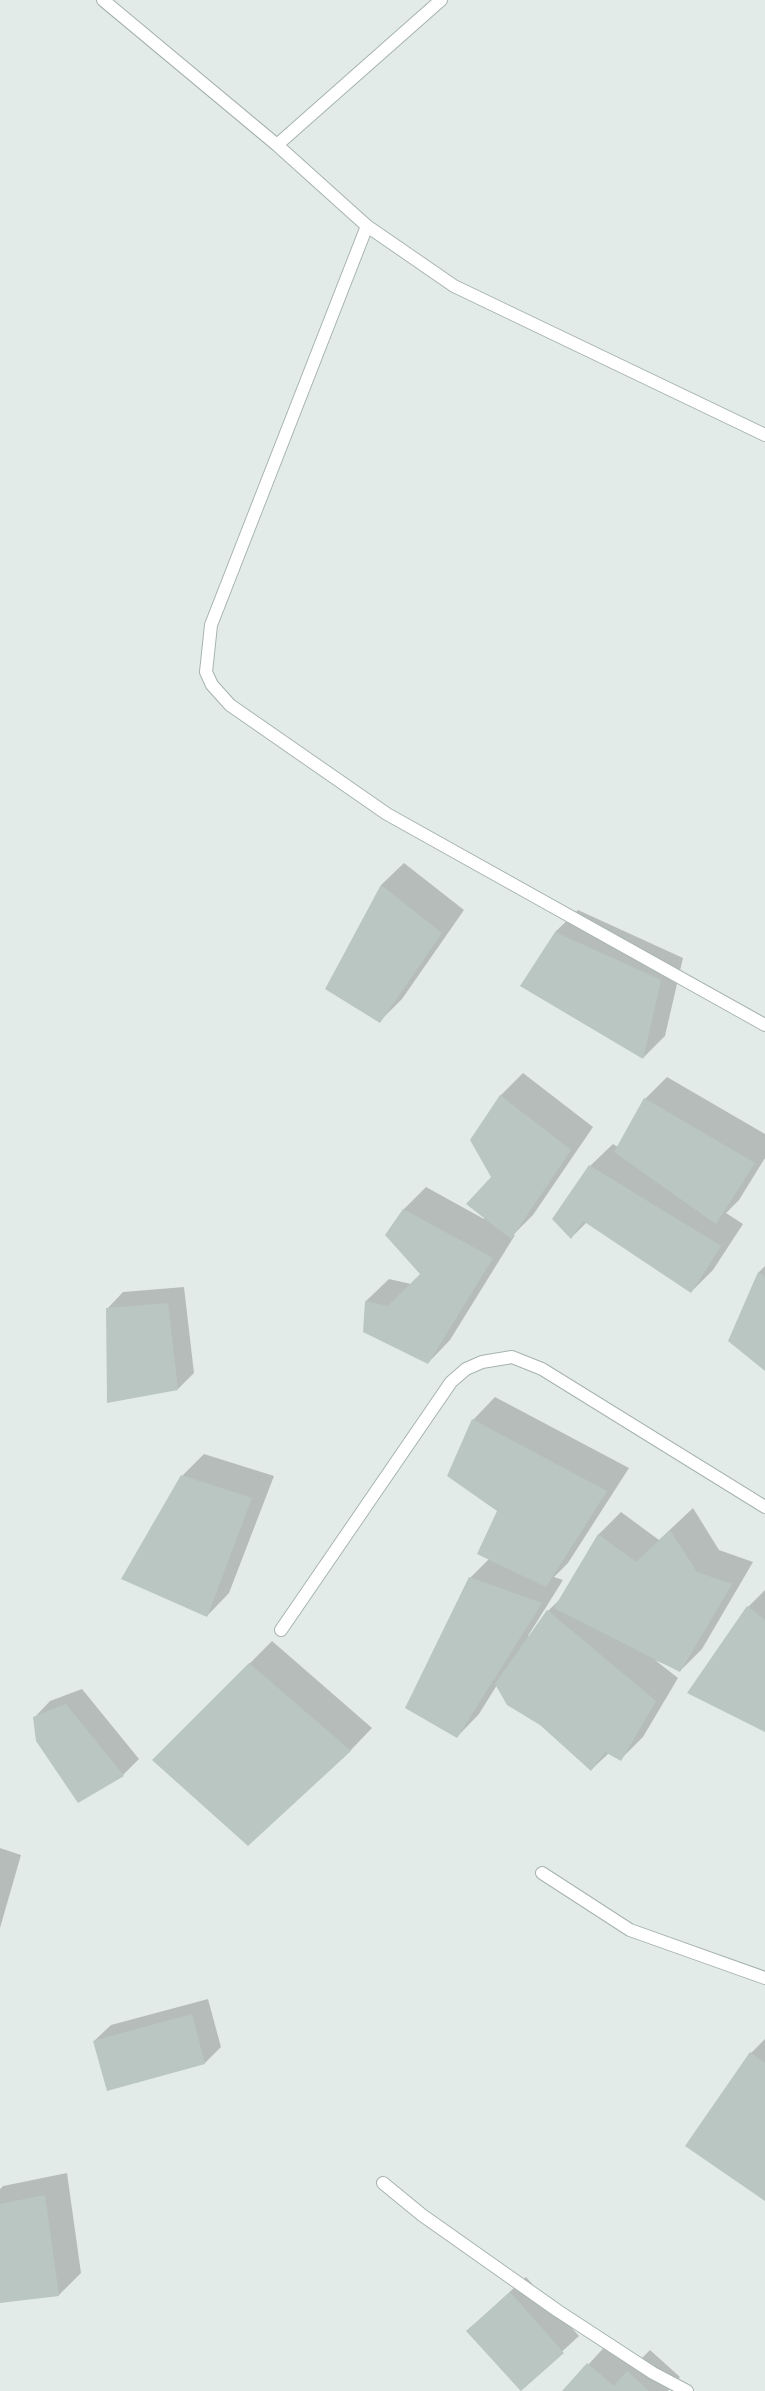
<!DOCTYPE html>
<style>
body{margin:0}
canvas{display:block;background:#e3ebe8}
</style>
<canvas width="765" height="2391"></canvas>
<script>
const g = document.querySelector('canvas').getContext('2d');
g.lineJoin = 'round';
function paint(path, color) {
  g.fillStyle = color;
  g.fill(path, 'evenodd');
}
function shape(rows) {
  const path = new Path2D();
  for (const r of rows) {
    path.moveTo(r[0], r[1]);
    for (let i = 2; i < r.length; i += 2) path.lineTo(r[i], r[i + 1]);
  }
  return path;
}
function strokePath(path, color, width, dash) {
  g.strokeStyle = color;
  g.lineWidth = width;
  g.lineCap = dash ? 'butt' : 'round';
  g.setLineDash(dash || []);
  g.stroke(path);
}
paint(shape([
 [404,863,464,910,402,999,380,1021,326,989,381,885],
 [578,910,683,958,665,1036,643,1058,555,932],
 [523,1073,593,1127,533,1215,513,1235,515,1235,450,1340,428,1363,364,1331,366,1301,389,1279,411,1284,421,1274,386,1235,404,1209,426,1187,484,1219,493,1177,500,1096],
 [667,1077,765,1134,765,1158,739,1200,726,1213,743,1224,713,1270,691,1292,587,1222,571,1238,590,1166,613,1144,618,1147,645,1099],
 [765,1266,765,1369,729,1341,759,1272],
 [184,1287,194,1373,178,1389,107,1309,123,1292],
 [495,1397,629,1468,568,1563,554,1577,563,1580,528,1636,530,1637,548,1611,562,1597,599,1534,621,1512,659,1540,693,1508,719,1550,753,1562,702,1649,680,1671,655,1660,678,1678,643,1737,621,1759,609,1753,591,1770,497,1685,479,1714,457,1737,470,1578,489,1559,498,1511,473,1420],
 [204,1454,274,1476,229,1593,207,1616,182,1476],
 [765,1590,765,1731,748,1607],
 [272,1641,372,1728,350,1751,154,1760],
 [82,1689,139,1759,123,1775,34,1718,50,1701],
 [0,1848,21,1855,0,1928],
 [208,1999,221,2047,205,2063,94,2041,111,2025],
 [765,2039,765,2199,751,2053],
 [67,2173,81,2273,59,2295,0,2302,0,2189,3,2186],
 [526,2277,579,2336,520,2390,467,2331],
 [610,2341,636,2364,650,2350,680,2377,668,2391,564,2391]
]), '#0003');
paint(shape([
 [381,885,442,933,380,1023,325,989],
 [555,932,661,980,643,1059,520,986],
 [500,1095,571,1150,511,1239,466,1204,491,1177,470,1140],
 [644,1098,755,1163,716,1224,614,1152],
 [589,1165,721,1246,691,1293,583,1221,571,1239,552,1219],
 [403,1209,493,1258,428,1364,363,1332,365,1301,388,1306,420,1274,385,1235],
 [758,1272,765,1277,765,1371,728,1341],
 [168,1303,178,1390,107,1403,106,1308],
 [472,1419,607,1491,546,1587,477,1554,497,1511,447,1476],
 [181,1475,252,1498,207,1617,121,1579],
 [670,1530,697,1572,732,1584,680,1672,554,1608,598,1534,636,1562],
 [469,1577,542,1603,457,1738,405,1708],
 [747,1606,765,1620,765,1732,687,1693],
 [547,1610,656,1701,621,1761,605,1752,591,1771,540,1725,507,1705,495,1684],
 [249,1663,351,1751,248,1846,152,1760],
 [66,1704,124,1776,78,1803,36,1741,33,1717],
 [192,2014,205,2064,107,2091,93,2041],
 [750,2052,765,2063,765,2201,685,2146],
 [45,2195,59,2296,0,2303,0,2204],
 [510,2292,564,2353,521,2391,466,2331],
 [587,2363,614,2386,627,2371,649,2391,562,2391]
]), '#b9c6c2');
const street = shape([
 [103,0,277,145,367,226,454,286,765,435],
 [277,145,441,0],
 [367,226,211,625,206,672,212,685,230,705,387,814,765,1025],
 [281,1630,451,1382,466,1369,482,1362,512,1357,542,1369,765,1507],
 [542,1873,630,1930,765,1978],
 [383,2183,422,2215,558,2311,653,2373,687,2391]
]);
strokePath(street, '#a6b3af', 14);
strokePath(street, '#fff', 12);
</script>
